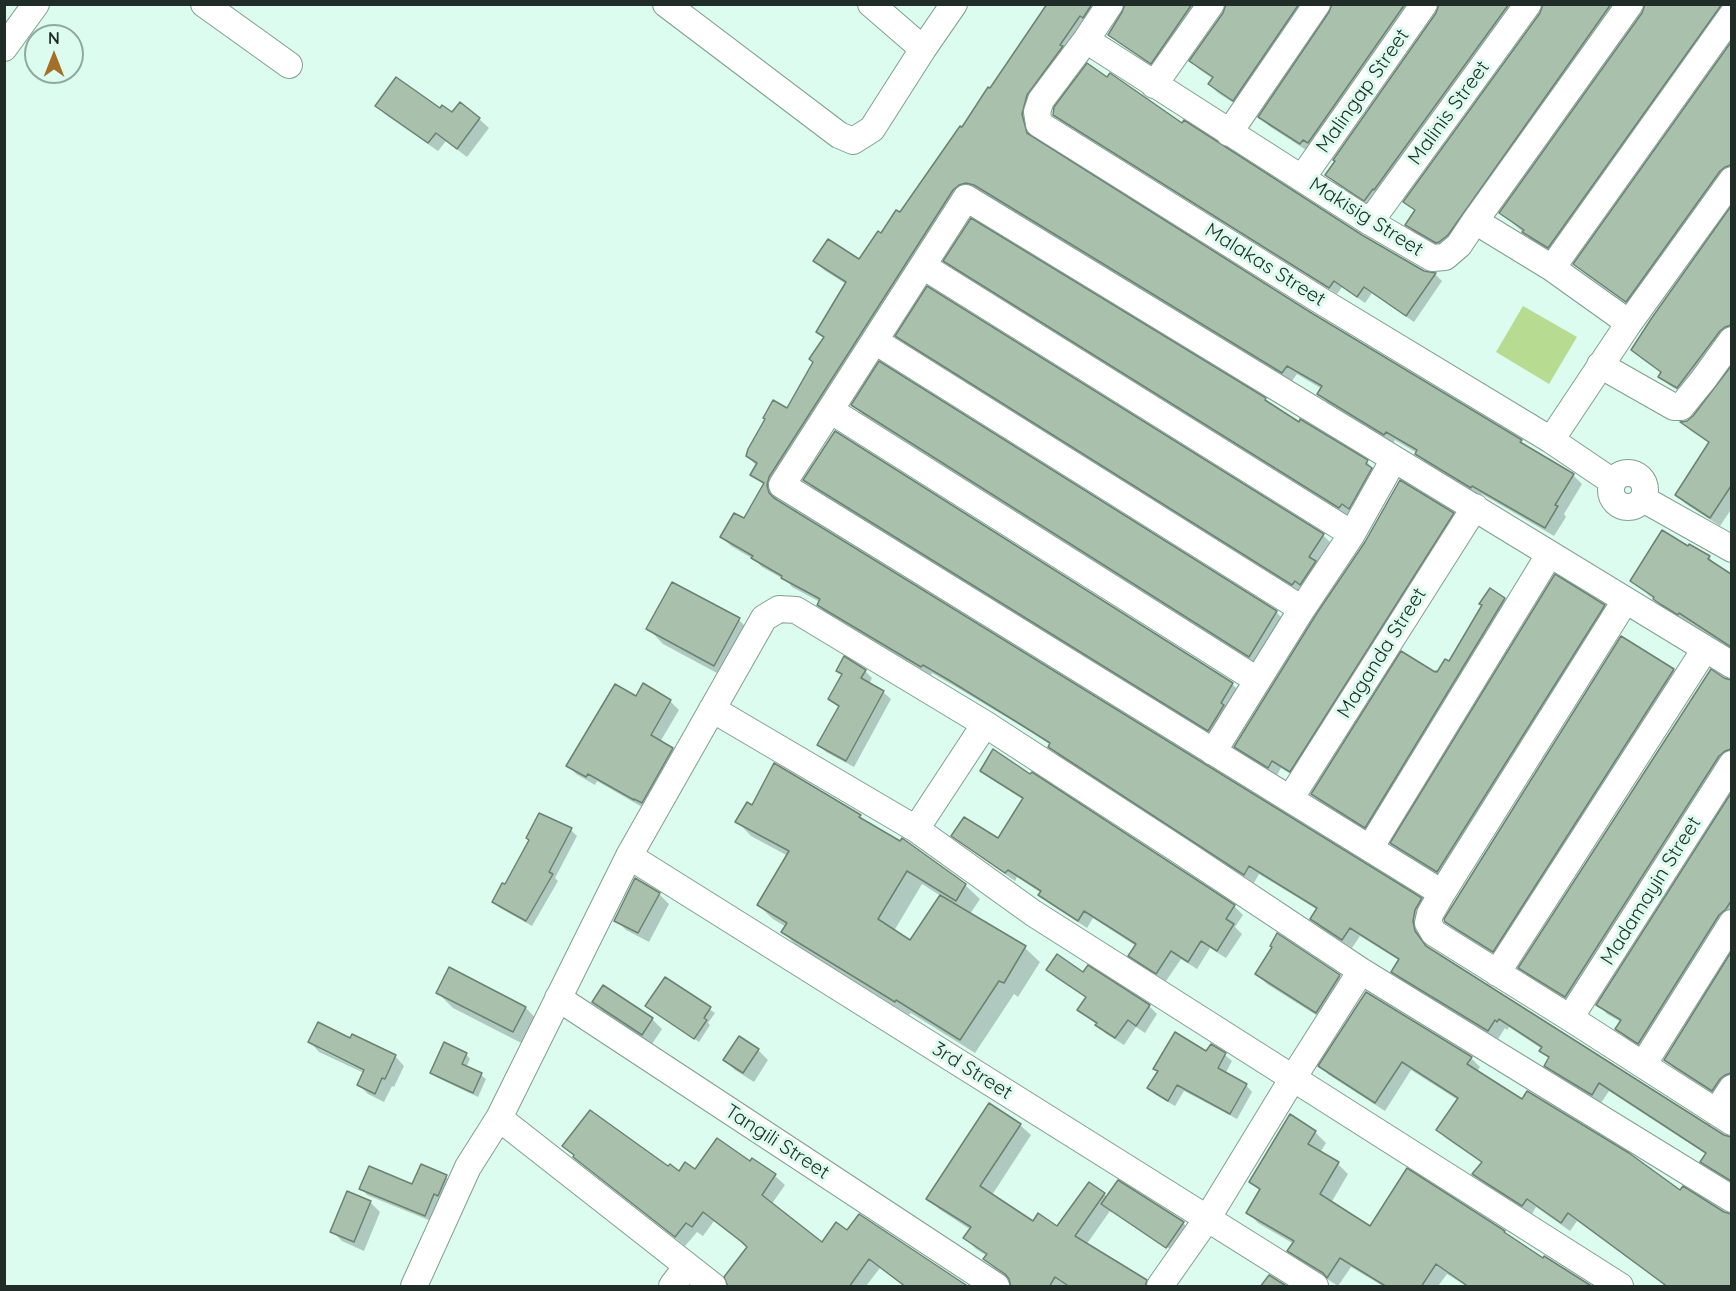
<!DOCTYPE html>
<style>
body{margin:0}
#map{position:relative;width:1736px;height:1291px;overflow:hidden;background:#dcfcf0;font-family:Quicksand,sans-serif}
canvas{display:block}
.frame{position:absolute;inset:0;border:6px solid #1f2c27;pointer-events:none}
.north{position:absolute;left:24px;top:24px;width:60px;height:60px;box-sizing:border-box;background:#dcfcf0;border:2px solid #90a9a0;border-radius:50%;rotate:0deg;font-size:16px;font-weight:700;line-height:24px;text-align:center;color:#1f2c27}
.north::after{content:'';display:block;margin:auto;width:21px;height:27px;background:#a56f2a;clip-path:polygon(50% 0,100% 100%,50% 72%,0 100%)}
</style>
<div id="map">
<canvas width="1736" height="1291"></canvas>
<div class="frame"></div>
<div class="north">N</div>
</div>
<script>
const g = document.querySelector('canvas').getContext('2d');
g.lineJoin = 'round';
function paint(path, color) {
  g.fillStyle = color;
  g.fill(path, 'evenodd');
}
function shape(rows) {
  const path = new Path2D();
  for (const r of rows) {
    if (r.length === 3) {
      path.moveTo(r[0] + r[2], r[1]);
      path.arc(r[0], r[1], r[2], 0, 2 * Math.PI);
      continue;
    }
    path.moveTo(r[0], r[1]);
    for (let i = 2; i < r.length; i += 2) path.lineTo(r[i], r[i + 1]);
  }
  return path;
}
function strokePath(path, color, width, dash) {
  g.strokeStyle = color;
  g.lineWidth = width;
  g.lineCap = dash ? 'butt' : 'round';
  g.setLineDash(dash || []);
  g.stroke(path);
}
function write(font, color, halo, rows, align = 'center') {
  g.font = font + ' Quicksand,sans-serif';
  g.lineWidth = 6;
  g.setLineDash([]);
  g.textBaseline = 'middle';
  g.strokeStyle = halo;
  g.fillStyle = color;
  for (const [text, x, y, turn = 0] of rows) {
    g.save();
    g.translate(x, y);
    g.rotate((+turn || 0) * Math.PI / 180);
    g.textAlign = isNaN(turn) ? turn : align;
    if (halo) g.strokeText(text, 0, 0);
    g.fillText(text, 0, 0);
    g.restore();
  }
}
paint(shape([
 [1523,306,1577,337,1549,384,1496,352]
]), '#b7db91');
paint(shape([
 [1051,4,1107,4,1031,118,1033,137,1309,313,1521,441,1529,449,1573,475,1582,484,1564,514,1566,517,1554,536,1482,494,1480,496,1426,463,1417,453,1395,440,1393,443,1328,403,1319,394,1322,389,1297,374,1292,381,984,194,977,192,776,495,777,501,1421,899,1430,908,1422,931,1424,941,1430,950,1723,1136,1732,1138,1732,1171,1609,1091,1601,1103,1555,1074,1546,1065,1550,1059,1541,1050,1542,1049,1509,1027,1507,1030,1505,1028,1498,1039,1402,981,1393,972,1400,961,1360,936,1352,948,1321,928,1312,919,1318,910,1259,874,1254,883,1059,756,1050,747,1051,745,1031,732,958,688,932,673,931,675,827,614,818,605,820,602,792,587,787,581,762,567,755,560,731,546,722,537,744,520,764,485,752,474,757,466,747,456,788,410,815,363,825,338,818,332,846,284,824,270,815,260,859,261,900,214],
 [1126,4,1208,4,1160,72,1119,43,1110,34],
 [1227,4,1314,4,1243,109,1218,93,1209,84,1213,79,1200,70,1191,61,1225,13],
 [1421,4,1309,152,1269,126,1260,117,1331,13,1333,5],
 [1440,4,1525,4,1374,209,1336,184,1327,175,1438,13],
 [1544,4,1627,4,1446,251,1416,234,1407,225,1416,212,1405,202,1541,14],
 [1646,4,1732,4,1558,256,1533,241,1501,213,1644,13],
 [1732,44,1732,161,1635,310,1584,273,1575,264],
 [377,106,479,119,489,128,467,157,446,141,438,151,386,115],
 [1054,114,1362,236,1424,272,1435,274,1442,281,1414,322,1372,293,1365,303,1342,287,1337,294,1062,122],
 [1732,209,1732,338,1687,396,1669,385,1660,376,1662,373,1642,359,1633,350,1652,319],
 [945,261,1265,400,1299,424,1367,462,1376,471,1349,517,955,270],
 [897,336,1323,535,1332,544,1302,593,906,345],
 [1732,369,1732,508,1720,526,1686,504,1677,495,1710,444,1691,431,1683,423,1688,422,1716,390],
 [853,405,1276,612,1285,621,1258,665,862,414],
 [805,480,1232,684,1241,693,1218,739,814,489],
 [1453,514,1461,523,1299,779,1281,768,1277,775,1244,755,1236,747],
 [1689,548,1709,557,1717,567,1732,576,1732,649,1664,608,1632,581],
 [1504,599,1513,607,1374,835,1321,803,1313,794,1449,663],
 [1604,606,1613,615,1447,880,1401,852,1392,843],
 [739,620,754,635,730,680,663,644,648,628],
 [1621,638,1674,670,1682,678,1502,959,1455,930,1446,921],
 [838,670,865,671,872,678,869,684,883,692,891,699,854,767,826,752,819,745,840,708,829,699,843,675],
 [1724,679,1732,681,1732,762,1575,1005,1529,977,1520,968],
 [644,686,670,701,679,710,660,742,672,749,681,757,642,807,597,781,595,785,576,774,568,765,636,698],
 [982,771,1234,906,1243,915,1235,927,1242,934,1226,958,1210,948,1197,969,1181,959,1166,981,1139,964,1130,955,1136,946,1093,918,1087,928,1049,903,1040,895,1041,893,1017,877,1015,881,962,844,953,836,998,840,1024,800,991,779],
 [1732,795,1732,921,1648,1052,1626,1038,1617,1029,1621,1022,1607,1014,1598,1004],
 [752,807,860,816,866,823,965,885,980,899,970,914,1025,948,1040,962,1018,997,1014,994,975,1053,911,1013,909,1015,797,946,783,932,786,927,773,919,758,905,788,856,751,836,737,821],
 [922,884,941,896,911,942,894,931],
 [554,821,571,830,577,836,555,878,558,881,532,926,500,908,494,902,506,886,531,840],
 [659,894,669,904,649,942,626,930,616,920],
 [1278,936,1340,977,1350,987,1327,1022,1267,984,1257,974,1274,948],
 [1732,955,1732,1086,1721,1099,1675,1069,1666,1060],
 [1088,967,1149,1006,1157,1014,1145,1033,1136,1027,1124,1045,1105,1033,1098,1025,1087,1017,1079,1010,1086,998,1056,978,1048,970,1084,974],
 [450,969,526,1008,541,1024,529,1047,453,1008,438,993],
 [665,979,715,1013,708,1023,710,1025,699,1042,652,1010],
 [594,1002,652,1019,662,1029,652,1044,604,1012],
 [351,1040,395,1056,404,1066,394,1087,392,1086,384,1102,368,1094,359,1085,364,1073,319,1052,310,1042],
 [319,1046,372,1072,370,1074,319,1049],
 [758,1050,768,1060,754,1082,735,1070,725,1060],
 [1207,1053,1225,1055,1232,1061,1225,1074,1246,1085,1252,1092,1237,1119,1184,1091,1175,1106,1156,1095,1149,1088,1159,1072,1155,1069],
 [466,1054,470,1059,466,1068,481,1075,486,1079,478,1097,436,1077,431,1072],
 [1471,1058,1480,1067,1477,1072,1522,1101,1680,1192,1724,1213,1732,1215,1732,1286,1663,1286,1663,1284,1577,1221,1570,1231,1536,1207,1532,1214,1483,1183,1474,1174,1482,1163,1447,1139,1438,1130,1458,1100,1411,1070,1385,1111,1329,1075,1320,1066],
 [1290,1116,1315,1132,1326,1143,1320,1153,1338,1164,1348,1174,1331,1203,1370,1228,1504,1232,1510,1237,1589,1286,1466,1286,1447,1274,1438,1286,1383,1286,1351,1267,1338,1286,1299,1261,1289,1250,1294,1244,1258,1223,1248,1212,1261,1192,1251,1182],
 [1020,1125,1031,1135,992,1195,1033,1223,1057,1228,1104,1194,1107,1197,1118,1182,1183,1223,1193,1233,1173,1251,1112,1210,1112,1213,1110,1211,1086,1245,1146,1282,1150,1286,1020,1286,996,1270,985,1259,987,1256,976,1249,965,1238,971,1230,939,1209,928,1198],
 [564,1146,669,1168,679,1173,750,1163,752,1160,775,1176,785,1185,771,1205,822,1244,847,1232,962,1286,905,1286,880,1268,866,1286,729,1286,748,1248,714,1221,703,1236,697,1232,685,1246,584,1166],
 [446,1177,452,1183,431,1221,367,1195,361,1188,413,1186],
 [370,1202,380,1212,364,1251,342,1241,332,1231]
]), '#0003');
const building = shape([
 [1047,4,1092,4,1083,18,1080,16,1060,45,1063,46,1027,95,1022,114,1027,133,1310,312,1522,440,1520,442,1574,474,1555,505,1558,506,1545,528,1472,486,1471,488,1415,454,1417,450,1386,432,1384,435,1317,394,1322,386,1287,366,1282,373,974,185,966,183,959,185,953,190,769,477,767,485,769,493,774,498,1422,898,1415,910,1413,921,1415,931,1426,946,1724,1135,1731,1137,1731,1181,1700,1162,1706,1153,1599,1083,1592,1095,1544,1066,1549,1057,1539,1051,1542,1047,1499,1019,1497,1022,1495,1020,1488,1031,1391,972,1399,959,1350,928,1342,940,1310,919,1317,908,1249,866,1244,875,1048,747,1050,743,1020,724,947,679,923,665,921,667,817,605,820,599,781,578,782,576,751,558,753,556,720,537,734,513,744,518,764,483,750,475,757,463,746,456,748,449,765,419,763,418,773,400,787,408,813,362,809,359,824,337,816,332,846,282,813,261,828,239,859,259,878,231,881,233,896,210,900,212,960,126,962,127,988,87,990,88,1047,4],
 [1125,4,1192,4,1151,64,1108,35,1122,12,1125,4],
 [1226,4,1299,4,1233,101,1208,84,1213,77,1189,61,1223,13,1226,4],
 [1332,4,1405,4,1308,143,1303,140,1300,144,1258,117,1329,12,1332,4],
 [1439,4,1509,4,1374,190,1373,189,1364,201,1325,175,1335,161,1333,160,1436,13,1439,4],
 [1543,4,1611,4,1448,235,1439,242,1436,243,1405,225,1415,210,1403,202,1540,13,1543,4],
 [1645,4,1722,4,1548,248,1522,232,1524,230,1499,213,1642,13,1645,4],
 [1731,42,1731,165,1725,167,1720,171,1626,302,1573,264,1731,42],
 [1087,63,1107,77,1110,73,1182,123,1184,120,1362,235,1424,271,1436,273,1406,316,1364,287,1357,297,1334,281,1329,288,1053,115,1054,107,1087,63],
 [396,77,440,108,442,105,452,112,460,102,480,118,457,149,436,133,428,143,375,106,396,77],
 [1731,206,1731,325,1725,327,1720,331,1677,388,1658,377,1661,372,1631,350,1651,319,1731,206],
 [971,218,1266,398,1265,400,1299,422,1300,419,1368,460,1366,464,1372,468,1349,509,1342,504,1339,508,943,261,971,218],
 [927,286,1324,534,1309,557,1316,561,1300,585,1295,581,1292,585,895,336,927,286],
 [879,361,1277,611,1249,657,851,405,879,361],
 [1731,366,1731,486,1710,518,1675,495,1709,442,1680,422,1687,421,1693,416,1731,366],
 [835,431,1233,683,1221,703,1224,705,1208,731,803,480,835,431],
 [1400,480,1454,513,1290,772,1272,761,1268,768,1234,747,1317,613,1365,542,1400,480],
 [1662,530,1688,546,1689,544,1710,556,1708,559,1731,574,1731,647,1679,613,1678,615,1660,604,1653,599,1654,597,1630,581,1662,530],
 [1555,574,1605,605,1437,872,1390,843,1555,574],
 [672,582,740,618,714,666,646,629,672,582],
 [1490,588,1505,598,1365,828,1311,794,1401,651,1435,672,1436,671,1437,672,1445,659,1449,661,1482,605,1479,604,1490,588],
 [1621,636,1674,669,1493,952,1445,922,1444,919,1621,636],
 [844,656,866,670,861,678,884,691,846,761,817,745,839,706,828,699,842,674,836,671,844,656],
 [1711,669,1724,678,1731,680,1731,749,1725,751,1719,756,1565,997,1518,968,1711,669],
 [643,683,671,700,651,735,673,748,642,803,634,799,634,800,588,774,586,777,566,766,615,684,636,696,643,683],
 [993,749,1030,774,1032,772,1235,905,1226,919,1234,924,1217,951,1201,941,1188,962,1171,951,1156,974,1128,956,1136,944,1084,911,1078,921,1038,895,1041,891,1008,870,1005,873,951,836,964,817,998,838,1023,798,980,771,993,749],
 [774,763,861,815,859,817,900,841,902,838,909,843,966,884,956,901,907,871,878,919,910,940,940,895,1026,946,1004,983,999,981,960,1040,896,1000,895,1002,781,932,787,923,757,905,789,851,735,822,747,802,752,805,774,763],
 [1731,793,1731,901,1726,909,1719,915,1638,1044,1615,1029,1621,1020,1596,1005,1731,793],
 [539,813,572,828,549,872,553,874,526,921,492,902,502,883,505,884,529,840,526,838,539,813],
 [635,878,660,893,638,933,614,921,635,878],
 [1277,933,1340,975,1316,1013,1255,974,1272,947,1270,946,1277,933],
 [1731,952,1731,1073,1725,1075,1720,1079,1712,1091,1664,1060,1731,952],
 [1057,954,1083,972,1088,965,1150,1005,1136,1026,1128,1020,1115,1038,1095,1025,1097,1023,1077,1010,1086,997,1046,970,1057,954],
 [449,967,526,1007,513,1032,436,993,449,967],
 [665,977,711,1007,704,1018,707,1020,694,1039,645,1006,665,977],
 [603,985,653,1018,642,1035,592,1002,603,985],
 [1366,992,1472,1057,1467,1064,1522,1099,1527,1091,1629,1153,1680,1190,1683,1186,1724,1212,1731,1214,1731,1287,1668,1287,1568,1213,1561,1223,1527,1199,1522,1206,1472,1174,1482,1162,1436,1130,1458,1098,1402,1062,1375,1103,1318,1066,1366,992],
 [318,1022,350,1038,352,1034,396,1055,385,1079,382,1078,375,1094,357,1085,364,1070,308,1042,318,1022],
 [1175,1032,1206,1051,1211,1044,1226,1053,1218,1068,1247,1084,1230,1114,1177,1085,1168,1101,1147,1088,1158,1071,1153,1069,1175,1032],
 [739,1036,759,1049,743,1073,723,1060,739,1036],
 [444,1042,467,1053,462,1064,482,1073,473,1093,430,1073,444,1042],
 [989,1103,1021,1124,980,1186,1033,1221,1038,1213,1057,1226,1089,1182,1105,1193,1075,1236,1147,1280,1145,1287,1070,1287,1055,1277,1049,1287,1011,1287,1009,1279,1005,1274,983,1259,987,1254,963,1238,971,1227,926,1199,989,1103],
 [590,1110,668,1166,670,1164,679,1171,685,1162,695,1169,717,1138,750,1161,752,1158,776,1174,762,1195,822,1242,836,1222,847,1230,859,1214,969,1287,906,1287,869,1259,849,1287,728,1287,724,1277,747,1247,742,1242,703,1212,692,1227,686,1223,675,1237,573,1157,574,1155,562,1146,590,1110],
 [1290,1114,1316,1131,1308,1144,1339,1162,1320,1194,1370,1226,1407,1168,1505,1231,1504,1232,1543,1258,1544,1256,1593,1287,1469,1287,1436,1264,1421,1287,1387,1287,1340,1258,1327,1278,1323,1273,1287,1251,1294,1241,1246,1213,1260,1189,1249,1182,1290,1114],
 [421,1164,447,1175,438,1196,434,1194,425,1216,359,1189,369,1166,412,1184,421,1164],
 [1118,1180,1184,1222,1166,1248,1101,1204,1118,1180],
 [347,1191,371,1201,354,1242,330,1232,347,1191],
 [1269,1275,1288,1287,1260,1287,1269,1275]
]);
paint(building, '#a9c0ad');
strokePath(building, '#6c8270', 1.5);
const street = shape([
 [204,4,289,65],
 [666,4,839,135,853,141,872,129,923,49,954,4],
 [871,4,923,49],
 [1110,4,1086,40,1041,100,1037,112,1039,124,1318,299,1551,440,1613,482],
 [1086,40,1370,222,1432,258,1445,257,1459,245,1475,221,1630,4],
 [4,48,36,4],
 [1154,85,1211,4],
 [1229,133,1317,4],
 [1302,178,1424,4],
 [1475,221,1552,268,1629,323],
 [1370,222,1528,4],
 [923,266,1352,534],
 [1552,268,1732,15],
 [875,341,1302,609],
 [1600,365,1674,407,1681,407,1703,380,1732,340],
 [830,410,1257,680],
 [1551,440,1629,323,1732,180],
 [1628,490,17],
 [1643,499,1732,549],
 [1625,601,1442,893,1430,914,1428,923,1434,933,1570,1018,1732,1122],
 [712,709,916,829,1033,913,1620,1286],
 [1213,752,1302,609,1352,534,1394,459],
 [1290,799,1475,507],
 [916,829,985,724],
 [1370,848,1549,555],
 [629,856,1315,1286],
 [1442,893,782,485,966,198,1732,665],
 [1497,973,1705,649],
 [558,998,996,1286],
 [1570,1018,1732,764],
 [1643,1065,1732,923],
 [1716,1112,1732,1088],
 [499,1118,713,1286],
 [414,1286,468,1167,499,1118,629,856,764,618,779,609,796,610,985,724,1179,850,1361,971,1732,1199],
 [672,1286,687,1266],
 [1160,1286,1207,1219,1293,1078,1361,971]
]);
strokePath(street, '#819e93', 28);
strokePath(street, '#fff', 26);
write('20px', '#1f2c27', '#dcfcf0', [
 ["Malingap Street",1363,91,-55],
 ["Malinis Street",1449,113,-54],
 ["Makisig Street",1366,217,32],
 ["Malakas Street",1265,265,32],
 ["Maganda Street",1382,653,-58],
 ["Madamayin Street",1651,891,-58],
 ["3rd Street",972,1071,32],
 ["Tangili Street",777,1142,33]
]);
</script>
